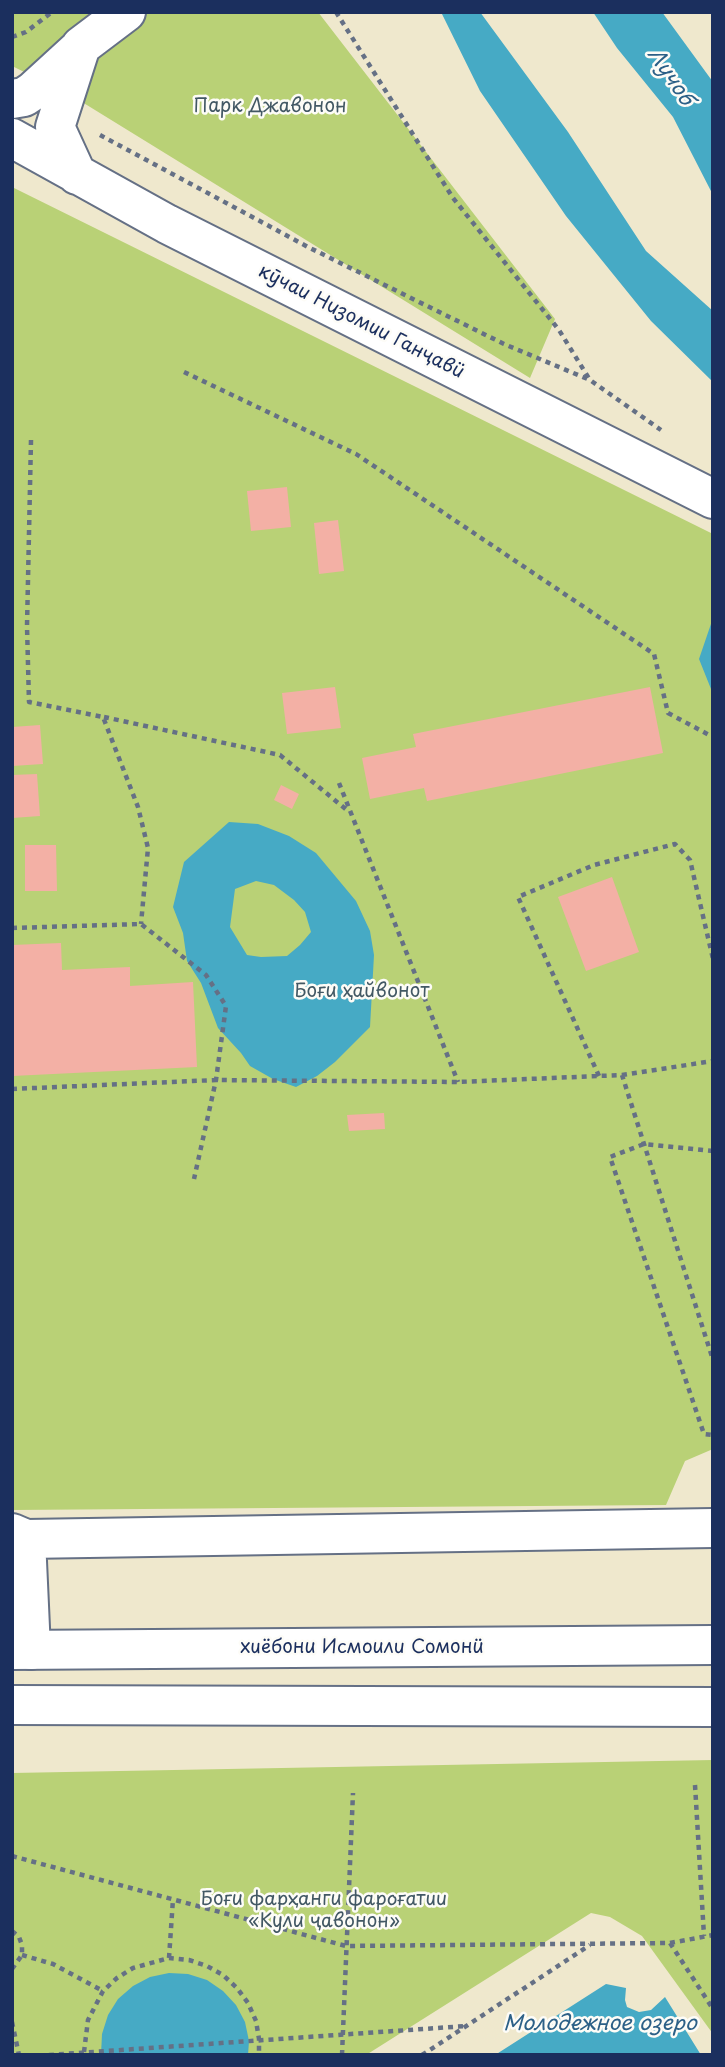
<!DOCTYPE html>
<meta charset="utf-8">
<style>
body{margin:0}
#map{position:relative;width:725px;height:2067px;overflow:hidden;background:#efe8cd;font-family:"Playpen Sans",sans-serif}
canvas{display:block}
.frame{position:absolute;inset:0;border:14px solid #1b2f5e;pointer-events:none}
</style>
<div id="map">
<canvas width="725" height="2067"></canvas>
<div class="frame"></div>
</div>
<script>
const g = document.querySelector('canvas').getContext('2d');
g.lineJoin = 'round';
function paint(path, color) {
  g.fillStyle = color;
  g.fill(path, 'evenodd');
}
function shape(rows) {
  const path = new Path2D();
  for (const r of rows) {
    path.moveTo(r[0], r[1]);
    for (let i = 2; i < r.length; i += 2) path.lineTo(r[i], r[i + 1]);
  }
  return path;
}
function strokePath(path, color, width, dash) {
  g.strokeStyle = color;
  g.lineWidth = width;
  g.lineCap = dash ? 'butt' : 'round';
  g.setLineDash(dash || []);
  g.stroke(path);
}
function write(font, color, halo, rows, align = 'center') {
  g.font = font + ' "Playpen Sans",sans-serif';
  g.lineWidth = 5;
  g.setLineDash([]);
  g.textBaseline = 'middle';
  g.strokeStyle = halo;
  g.fillStyle = color;
  for (const [text, x, y, turn = 0] of rows) {
    g.save();
    g.translate(x, y);
    g.rotate((+turn || 0) * Math.PI / 180);
    g.textAlign = isNaN(turn) ? turn : align;
    if (halo) g.strokeText(text, 0, 0);
    g.fillText(text, 0, 0);
    g.restore();
  }
}
paint(shape([
 [12,12,318,12,555,319,530,378,69,94,12,66],
 [12,187,713,534,713,1449,685,1461,666,1505,12,1510],
 [713,1760,713,2034,642,1936,610,1917,591,1913,366,2055,12,2055,12,1773]
]), '#b9d176');
paint(shape([
 [441,12,480,12,568,132,646,251,713,311,713,382,651,321,566,216,480,91],
 [593,12,662,12,713,82,713,195,673,117,617,48],
 [713,618,713,694,699,659],
 [229,822,258,824,289,836,316,853,356,901,370,931,374,955,370,1027,335,1062,317,1076,296,1087,273,1079,250,1066,241,1053,218,1028,201,983,187,961,183,933,173,907,184,862],
 [256,881,274,885,294,900,305,912,311,932,300,945,287,956,261,957,247,955,230,927,235,889],
 [169,1973,188,1974,207,1980,223,1991,236,2005,245,2022,249,2041,248,2055,101,2055,102,2034,108,2015,118,1999,133,1986,150,1977],
 [606,1984,626,1988,625,2000,627,2007,639,2012,651,2010,665,1997,701,2055,495,2055]
]), '#46aac5');
paint(shape([
 [287,487,291,527,251,531,247,491],
 [338,520,344,571,319,574,314,523],
 [335,687,341,728,287,734,282,693],
 [650,687,663,753,427,801,424,788,370,799,362,758,416,747,413,734],
 [40,725,43,764,12,766,12,727],
 [37,774,40,816,12,818,12,775],
 [281,785,299,794,292,809,274,800],
 [25,845,56,845,57,891,25,891],
 [612,877,639,952,586,971,558,897],
 [61,943,62,970,130,967,130,986,193,982,197,1067,12,1076,12,945],
 [384,1113,385,1129,349,1131,347,1115]
]), '#f3b0a5');
const minor = shape([
 [12,99,24,97,33,91,80,48],
 [12,138,167,224,713,499],
 [77,175,55,127,81,46,126,12],
 [12,1533,26,1539,713,1528],
 [26,1539,31,1650]
]);
const highway = shape([
 [12,1650,713,1645],
 [12,1705,713,1707]
]);
strokePath(minor, '#657085', 42);
strokePath(highway, '#657085', 42);
strokePath(shape([
 [336,12,453,198,559,330,590,380,661,430],
 [12,37,26,32,52,12],
 [100,135,308,247,504,344,590,380],
 [184,372,356,454,654,654,668,713,713,737],
 [31,440,27,626,29,702,103,717,138,807,148,848,141,924],
 [104,717,280,755,348,811],
 [339,783,458,1082],
 [12,928,141,924,206,975,226,1006,216,1080,194,1179],
 [622,1075,713,1061],
 [599,1076,518,897,594,865,675,844,690,860,713,959],
 [12,1089,216,1080,458,1082,622,1075,713,1360],
 [713,1151,644,1144,610,1157,704,1434,713,1435],
 [695,1785,704,1936],
 [12,1856,346,1946,670,1943,713,2009],
 [12,1931,19,1937,22,1945,22,1955,12,1969],
 [670,1943,713,1935],
 [22,1955,53,1964,103,1991],
 [169,1958,173,1899],
 [12,2022,19,2055],
 [84,2052,88,2020,103,1991,117,1978,133,1968,169,1958,189,1960,207,1966,223,1975,237,1988,248,2003,256,2021,259,2039,259,2055],
 [49,2055,466,2026],
 [342,2055,353,1793],
 [422,2055,590,1945]
]), '#657085', 4.5, [5, 5]);
strokePath(minor, '#fff', 38);
strokePath(highway, '#fff', 38);
write('19px', '#425864', '#fdfcf7', [
 ["Парк Джавонон",270,107],
 ["Боғи ҳайвонот",362,992],
 ["Боғи фарҳанги фароғатии",324,1900],
 ["«Кули ҷавонон»",324,1922]
]);
write('19px', '#1b2f5e', '#fdfcf7', [
 ["кӯчаи Низомии Ганҷавӣ",361,322,27],
 ["хиёбони Исмоили Сомонӣ",362,1648]
]);
write('italic 21px', '#2c6087', '#fdfcf7', [
 ["Лучоб",670,77,56],
 ["Молодежное озеро",600,2024]
]);
</script>
